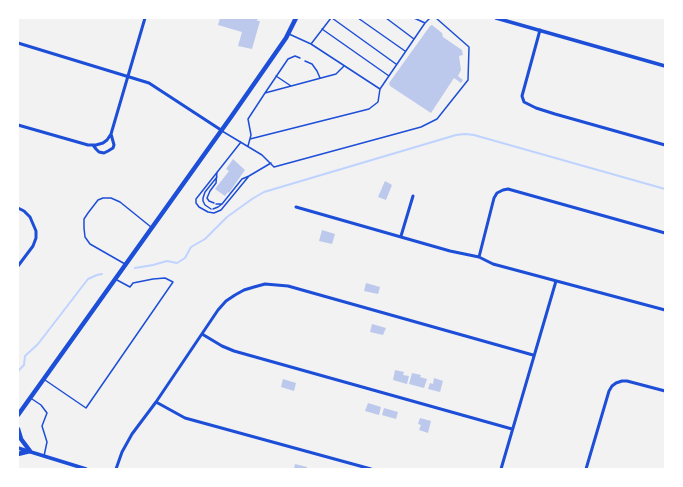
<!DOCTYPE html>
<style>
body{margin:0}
#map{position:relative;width:683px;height:487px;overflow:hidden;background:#f2f2f2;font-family:"PT Sans Narrow",sans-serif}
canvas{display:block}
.frame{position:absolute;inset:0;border:19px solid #fff;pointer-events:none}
</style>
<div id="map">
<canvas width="683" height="487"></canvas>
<div class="frame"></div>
</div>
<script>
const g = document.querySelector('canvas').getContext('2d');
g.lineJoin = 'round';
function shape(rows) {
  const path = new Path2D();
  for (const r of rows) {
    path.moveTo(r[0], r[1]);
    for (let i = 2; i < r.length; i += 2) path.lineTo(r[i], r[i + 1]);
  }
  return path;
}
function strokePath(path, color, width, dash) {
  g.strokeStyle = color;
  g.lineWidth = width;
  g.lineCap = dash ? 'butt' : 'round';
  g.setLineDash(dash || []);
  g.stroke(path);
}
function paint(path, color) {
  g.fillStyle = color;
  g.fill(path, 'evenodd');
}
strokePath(shape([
 [135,268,153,265,167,261,177,263,185,258,191,247,205,239,227,217,252,199,264,192,456,135,465,134,474,135,665,189],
 [18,371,24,365,25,356,38,344,88,279,97,275,102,274]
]), '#bfd3fe', 2);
paint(shape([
 [220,18,258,18,257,21,260,21,252,49,238,46,242,32,218,25],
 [432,25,442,33,443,37,462,50,463,55,459,56,461,70,458,76,463,80,461,83,454,78,431,113,390,86,389,83,430,26],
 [233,159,245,170,229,193,228,192,225,196,215,189,229,171,226,169],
 [385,181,392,185,386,200,378,197],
 [322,230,335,234,332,244,319,241],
 [366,283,380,287,378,294,364,291],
 [372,324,386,328,383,335,370,332],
 [395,370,404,372,403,375,409,376,407,384,393,380],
 [412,373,421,375,420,377,427,379,424,388,409,384],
 [434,378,443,381,440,392,428,389,430,383,433,384],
 [283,379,296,383,294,391,281,387],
 [368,403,381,407,379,415,365,411],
 [384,408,398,412,396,419,382,415],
 [420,418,431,421,428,433,419,430,421,425,418,424],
 [295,464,307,467,307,469,294,469]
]), '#bdc9ec');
strokePath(shape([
 [332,18,396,64],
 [358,18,405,51],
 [386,18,414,39],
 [414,18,425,23],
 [322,29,389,76],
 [289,34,311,44,331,18],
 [311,44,380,89,425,23,430,18],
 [305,61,312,64,317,71,320,78],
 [276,76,291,86],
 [265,93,288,59,295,56,300,58],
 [222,131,262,155,274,167,388,136,421,127,437,119,468,80,469,47,436,18],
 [250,139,369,109,378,102,380,89],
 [241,142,196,199,196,203,199,207,208,212,214,213,221,210,249,176],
 [248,146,251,135,248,119,265,93,336,74,344,66],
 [214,203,209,201,207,198,210,191,216,183,217,172],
 [216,204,222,204],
 [211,209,205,205,203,201,203,198,205,192,217,177],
 [213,209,218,207,222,204,242,179,249,176,271,163],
 [125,264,90,244,85,237,84,228,84,219,88,213,98,200,103,198,111,198,120,202,151,227],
 [45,380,86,408,173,282,165,278,153,279,133,283,130,287,117,280],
 [32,399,41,405,47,413,42,426,47,442,44,456]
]), '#1d4ed8', 1.5);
strokePath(shape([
 [540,30,522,96,524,102,536,108,555,114,665,145],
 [18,43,149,83,221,130],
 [18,125,88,145,96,145,103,143,107,140,111,134,145,18],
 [93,145,96,149,99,152,104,153,108,151,113,148,114,145,111,134],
 [296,207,450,251,479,257,493,264,665,310],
 [18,208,24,211,30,217,36,231,36,238,33,246,18,266],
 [401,236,413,196],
 [479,257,494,198,497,193,503,190,508,189,665,233],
 [202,334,222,346,234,351,512,429],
 [156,402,185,418,371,469],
 [116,469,122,452,132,434,156,402,218,310,226,301,235,295,244,290,254,287,265,284,288,286,533,355],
 [501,469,556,281],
 [586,469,609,391,612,386,616,383,622,381,627,381,665,391]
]), '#1d4ed8', 3);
strokePath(shape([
 [496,18,665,66],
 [18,448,86,469]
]), '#1d4ed8', 3.5);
strokePath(shape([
 [18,415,231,117,286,38,296,18],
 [18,429,21,439,30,451,18,454]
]), '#1d4ed8', 4.5);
</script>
